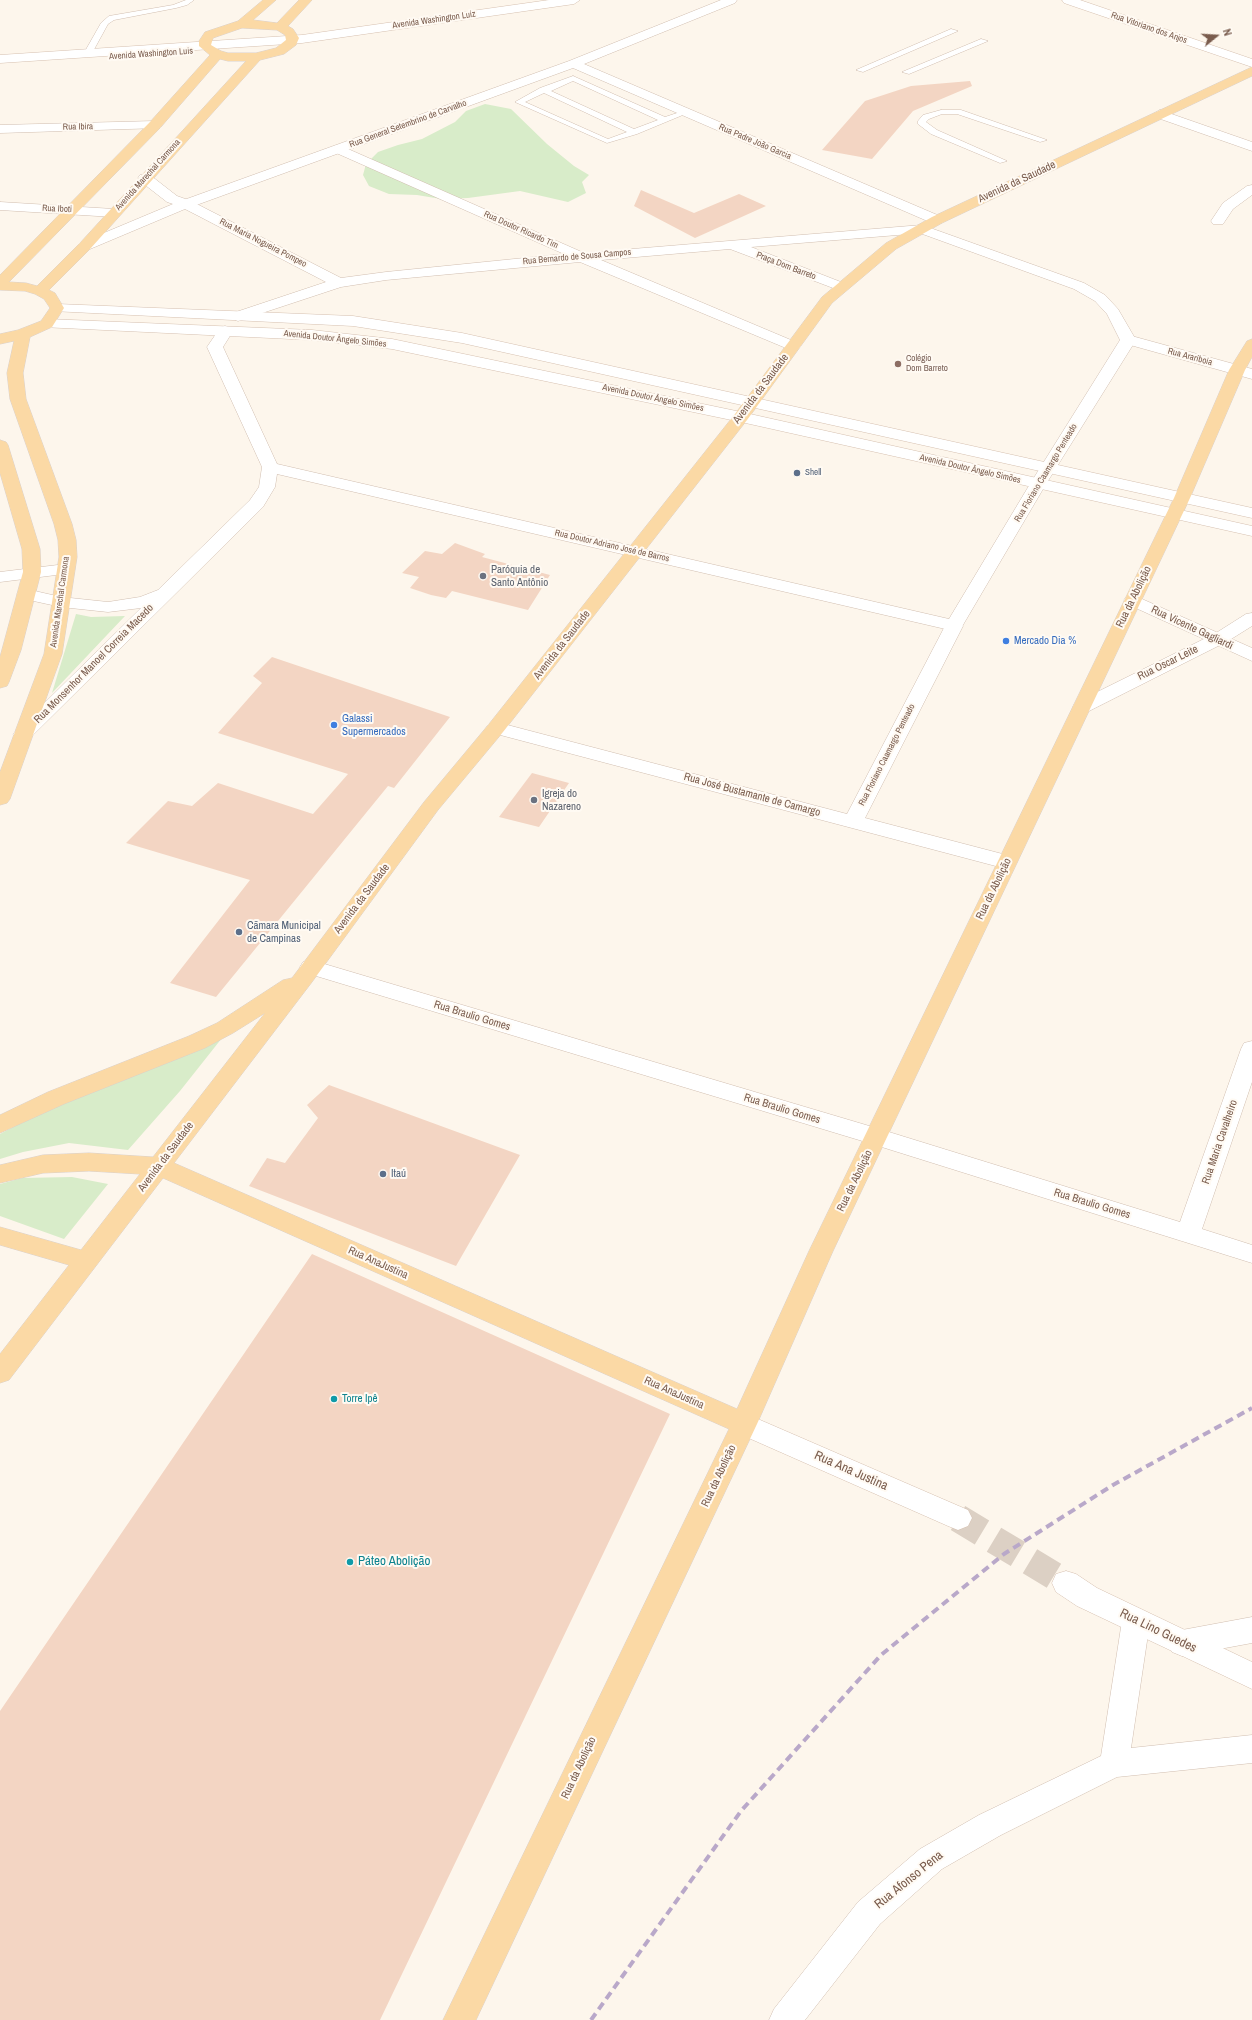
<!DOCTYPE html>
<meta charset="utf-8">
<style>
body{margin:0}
#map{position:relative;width:1252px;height:2020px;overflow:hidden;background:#fdf6ec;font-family:"Archivo Narrow",sans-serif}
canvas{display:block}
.north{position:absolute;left:1196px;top:16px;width:40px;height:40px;-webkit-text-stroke:3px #fffaf3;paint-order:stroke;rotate:72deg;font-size:11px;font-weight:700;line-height:16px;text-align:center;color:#7a5c4d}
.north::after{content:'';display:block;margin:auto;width:14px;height:18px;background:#7a5c4d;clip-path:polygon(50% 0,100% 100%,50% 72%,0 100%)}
</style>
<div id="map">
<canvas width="1252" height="2020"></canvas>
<div class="north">N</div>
</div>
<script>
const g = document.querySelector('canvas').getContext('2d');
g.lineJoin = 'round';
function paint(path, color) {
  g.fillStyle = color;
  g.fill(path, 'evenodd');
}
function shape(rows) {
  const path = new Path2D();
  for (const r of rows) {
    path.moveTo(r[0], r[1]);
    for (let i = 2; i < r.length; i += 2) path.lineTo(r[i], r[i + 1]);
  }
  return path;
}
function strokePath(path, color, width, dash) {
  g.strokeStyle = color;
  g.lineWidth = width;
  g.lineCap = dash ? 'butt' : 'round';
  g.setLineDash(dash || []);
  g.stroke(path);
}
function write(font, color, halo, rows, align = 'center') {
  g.font = font + ' "Archivo Narrow",sans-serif';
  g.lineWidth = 4;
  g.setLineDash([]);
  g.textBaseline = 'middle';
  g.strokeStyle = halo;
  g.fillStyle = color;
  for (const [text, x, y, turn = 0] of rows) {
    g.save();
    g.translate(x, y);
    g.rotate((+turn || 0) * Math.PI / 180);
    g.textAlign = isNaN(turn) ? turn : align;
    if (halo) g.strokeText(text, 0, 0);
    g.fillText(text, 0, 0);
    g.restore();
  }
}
paint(shape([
 [485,104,511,109,547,144,574,166,589,175,582,182,586,193,568,202,520,191,468,198,441,199,417,195,389,194,369,186,363,175,366,164,378,152,398,145,422,139,455,122,466,111],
 [76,614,91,617,125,616,52,693],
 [222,1038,180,1091,128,1150,69,1143,23,1152,0,1159,0,1134,68,1097],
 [72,1177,108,1184,64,1239,0,1216,0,1184,22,1178]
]), '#d8ecc9');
paint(shape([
 [970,81,972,86,913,111,872,159,822,150,865,101,911,86],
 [641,190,694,213,739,194,766,206,695,238,634,206],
 [455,543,485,554,482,557,550,575,528,610,452,591,446,598,431,595,410,588,419,577,402,573,425,551,442,554],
 [272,657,450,717,394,788,388,786,216,997,170,983,250,880,126,843,168,801,192,806,218,783,313,814,348,774,218,733,262,683,253,676],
 [532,773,569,783,539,827,499,817],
 [329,1085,520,1155,456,1266,249,1186,267,1158,285,1163,318,1118,307,1105],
 [312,1254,670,1414,380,2020,0,2020,0,1711]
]), '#f3d5c3');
strokePath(shape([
 [958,1518,1066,1583]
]), '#dcd0c4', 28, [28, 14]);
const service = shape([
 [186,0,194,0,187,5,176,8,114,20,108,24,91,55,84,53,101,23,109,16,173,5,186,0],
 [951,29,958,31,863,72,856,70,951,29],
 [981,39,988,41,909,74,902,72,981,39],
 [573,76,665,117,686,110,690,112,637,134,607,143,515,102,540,88,573,76],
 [573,81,658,120,634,129,551,91,573,81],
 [544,93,627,132,608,139,525,102,544,93],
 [941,110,961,110,1047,140,1040,142,957,114,942,114,929,119,926,122,937,130,1007,161,1000,163,931,134,918,124,918,121,923,115,941,110]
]);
const minor = shape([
 [1160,110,1252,142,1252,151,1155,117,1153,114,1160,110],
 [155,121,162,125,160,128,0,133,0,125,155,121],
 [339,145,584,253,922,225,927,226,929,229,927,232,922,233,751,247,846,284,848,287,846,290,841,291,730,249,601,260,798,343,801,346,798,349,793,351,580,262,386,280,341,287,238,321,233,319,230,316,233,313,326,282,185,209,90,249,85,250,80,249,78,246,80,243,173,204,167,202,140,181,138,178,140,175,145,174,150,175,177,196,191,201,341,278,386,272,564,254,334,152,332,149,334,146,339,145],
 [1252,185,1252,195,1233,209,1223,224,1213,224,1211,221,1223,203,1247,186,1252,185],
 [0,202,114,209,119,210,121,213,119,216,114,217,0,210,0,202],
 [1128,335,1252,369,1252,379,1123,343,1120,340,1123,337,1128,335],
 [1133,595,1252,648,1252,661,1127,604,1124,600,1127,596,1133,595],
 [954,621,960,622,963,626,865,818,1014,857,1017,862,1014,867,1007,869,489,732,486,728,489,724,496,722,847,814,945,626,948,622,954,621],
 [311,960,876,1128,1180,1222,1241,1049,1244,1043,1252,1041,1252,1082,1202,1229,1252,1245,1252,1263,869,1143,303,972,300,967,303,962,311,960],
 [1136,1609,1146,1612,1150,1621,1131,1748,1252,1735,1252,1763,1117,1777,1001,1835,942,1869,880,1924,805,2020,769,2020,774,2009,858,1902,920,1849,979,1815,1101,1756,1122,1621,1126,1612,1136,1609],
 [1252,1617,1252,1643,1182,1656,1172,1652,1168,1643,1172,1634,1182,1630,1252,1617]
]);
const tertiary = shape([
 [721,0,737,0,735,3,584,64,942,217,944,220,942,223,932,223,573,68,191,207,186,208,181,207,179,204,181,201,569,61,721,0],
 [922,225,1084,283,1105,295,1118,309,1136,340,1046,484,960,630,954,631,277,474,275,487,263,507,30,738,23,740,16,738,13,734,141,608,108,612,61,607,20,598,17,594,20,590,26,589,61,597,108,602,140,597,158,590,250,500,259,487,262,467,207,347,220,328,225,326,230,328,233,331,223,347,277,464,949,619,1030,484,1120,340,1107,314,1095,301,1074,289,917,232,915,229,917,226,922,225],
 [66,564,72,565,75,569,72,573,0,582,0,572,66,564],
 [1252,613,1252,626,1228,641,1089,711,1082,713,1075,711,1073,707,1075,703,1216,633,1246,614,1252,613]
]);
const secondary = shape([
 [549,0,580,0,574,4,302,43,0,63,0,55,302,35,549,0],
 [1062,0,1080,0,1252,59,1252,67,1064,3,1062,0],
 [57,304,353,316,462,333,1252,508,1252,518,462,343,353,326,52,311,50,308,52,305,57,304],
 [47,319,312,330,392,339,741,412,1252,526,1252,536,741,422,392,349,312,340,42,327,39,324,42,321,47,319],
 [744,1413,968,1510,972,1518,968,1526,958,1530,948,1526,735,1432,731,1424,735,1416,744,1413],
 [1066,1571,1076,1574,1097,1588,1252,1662,1252,1689,1077,1606,1056,1592,1052,1583,1056,1574,1066,1571]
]);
const primary = shape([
 [263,0,276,0,253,20,277,23,299,0,312,0,288,26,293,29,299,38,296,45,284,54,260,60,90,249,49,290,55,293,64,308,52,327,30,337,23,373,26,399,72,524,76,540,77,557,62,654,10,799,7,803,0,805,0,772,44,654,59,557,58,540,54,524,10,399,7,373,14,341,0,344,0,334,18,330,41,321,50,308,44,299,35,294,25,291,0,290,0,275,150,122,210,55,199,46,199,41,205,32,238,21,263,0],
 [242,28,277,30,285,35,286,40,276,48,256,53,228,53,221,51,211,45,213,38,242,28],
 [220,59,228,61,246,61,80,243,37,286,26,283,9,282,160,128,220,59],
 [1252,67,1252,76,942,223,896,249,832,303,747,420,503,732,438,810,312,982,174,1163,737,1409,809,1251,1174,498,1229,370,1247,341,1252,339,1252,357,1245,370,1190,498,833,1251,757,1424,476,2020,443,2020,729,1429,163,1178,9,1380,0,1383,0,1354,69,1265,0,1245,0,1227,81,1250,140,1174,89,1171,43,1173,0,1183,0,1165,43,1155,89,1153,153,1157,265,1013,233,1033,205,1048,64,1104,0,1133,0,1115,48,1092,189,1036,217,1023,283,980,292,978,424,802,489,724,735,414,822,297,886,243,932,217,1252,67],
 [0,440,6,442,8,445,40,549,41,572,21,650,9,682,7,686,0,688,0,657,23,572,22,549,0,473,0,440]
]);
strokePath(service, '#d1beb0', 1);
strokePath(minor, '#d1beb0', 1);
strokePath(tertiary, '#d1beb0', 1);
strokePath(secondary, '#d6c0b0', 1);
strokePath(primary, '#dad1cd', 1);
paint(service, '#fff');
paint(minor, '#fff');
paint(tertiary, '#fff');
paint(secondary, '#fff');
paint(primary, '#fbd9a5');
strokePath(shape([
 [591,2020,741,1811,881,1655,1004,1554,1113,1485,1252,1408]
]), '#b9a8c9', 4, [8, 5]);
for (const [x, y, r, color] of [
 [898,364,4,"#8d6e63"],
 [797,473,4,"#5c6f8a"],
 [483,576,4,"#6b7280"],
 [1006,641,4,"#3f7fe0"],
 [334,725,4,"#3f7fe0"],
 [534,800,4,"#6b7280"],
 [239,932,4,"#5c6f8a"],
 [383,1174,4,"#5c6f8a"],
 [334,1399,4,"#0f9aa8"],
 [350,1562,4,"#0f9aa8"]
]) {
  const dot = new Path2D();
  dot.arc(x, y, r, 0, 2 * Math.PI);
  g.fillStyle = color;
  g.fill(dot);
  strokePath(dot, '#fffaf3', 1.5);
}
write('9px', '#7a5c4d', '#fffaf3', [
 ["Avenida Washington Luiz",434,20,-8],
 ["Rua Vitoriano dos Anjos",1149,28,19],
 ["Avenida Washington Luis",151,54,-4],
 ["Rua General Setembrino de Carvalho",408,124,-20],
 ["Rua Ibira",78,127,-1],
 ["Rua Padre João Garcia",755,142,23],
 ["Avenida Marechal Carmona",148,175,-48],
 ["Rua Iboti",57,209,3],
 ["Rua Doutor Ricardo Tim",521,230,24],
 ["Rua Maria Nogueira Pompeo",263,243,27],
 ["Rua Bernardo de Sousa Campos",577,257,-5],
 ["Praça Dom Barreto",786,266,21],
 ["Avenida Doutor Ângelo Simões",335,339,6],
 ["Rua Arariboia",1190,357,15],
 ["Avenida Doutor Ângelo Simões",653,398,12],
 ["Avenida Doutor Ângelo Simões",970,469,13],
 ["Rua Floriano Caamargo Penteado",1046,473,-59],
 ["Rua Doutor Adriano José de Barros",612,546,13],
 ["Avenida Marechal Carmona",60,602,-82],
 ["Rua Floriano Caamargo Penteado",887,755,-63]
]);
write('9px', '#785e54', '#fffaf3', [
 ["Colégio",906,359],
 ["Dom Barreto",906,369]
], 'left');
write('9px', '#4e5e75', '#fffaf3', [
 ["Shell",805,473]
], 'left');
write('11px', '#7a5c4d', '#fffaf3', [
 ["Avenida da Saudade",1017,182,-25],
 ["Avenida da Saudade",761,389,-53],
 ["Rua da Abolição",1134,597,-64],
 ["Rua Vicente Gagliardi",1192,628,25],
 ["Avenida da Saudade",562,645,-52],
 ["Rua Oscar Leite",1168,663,-26],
 ["Rua Monsenhor Manoel Correia Macedo",94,664,-45],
 ["Rua José Bustamante de Camargo",752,795,15],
 ["Rua da Abolição",994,889,-64],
 ["Avenida da Saudade",362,899,-53],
 ["Rua Braulio Gomes",472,1016,17],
 ["Rua Braulio Gomes",782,1109,17],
 ["Rua Maria Cavalheiro",1220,1142,-71],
 ["Avenida da Saudade",166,1157,-53],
 ["Rua da Abolição",855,1181,-64],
 ["Rua Braulio Gomes",1092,1204,17],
 ["Rua AnaJustina",378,1263,24],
 ["Rua AnaJustina",674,1393,24],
 ["Rua da Abolição",719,1476,-65],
 ["Rua da Abolição",579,1768,-65]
]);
write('11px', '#5b616d', '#fffaf3', [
 ["Paróquia de",491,570],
 ["Santo Antônio",491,583],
 ["Igreja do",542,794],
 ["Nazareno",542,807]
], 'left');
write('11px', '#366cbe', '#fffaf3', [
 ["Mercado Dia %",1014,641],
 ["Galassi",342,719],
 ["Supermercados",342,732]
], 'left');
write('11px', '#4e5e75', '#fffaf3', [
 ["Cãmara Municipal",247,926],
 ["de Campinas",247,939],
 ["Itaú",391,1174]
], 'left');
write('11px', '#0d838f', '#fffaf3', [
 ["Torre Ipê",342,1399]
], 'left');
write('13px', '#7a5c4d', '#fffaf3', [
 ["Rua Ana Justina",851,1471,24],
 ["Rua Lino Guedes",1158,1631,26],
 ["Rua Afonso Pena",909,1880,-39]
]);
write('13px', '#0d838f', '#fffaf3', [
 ["Páteo Abolição",358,1562]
], 'left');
</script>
